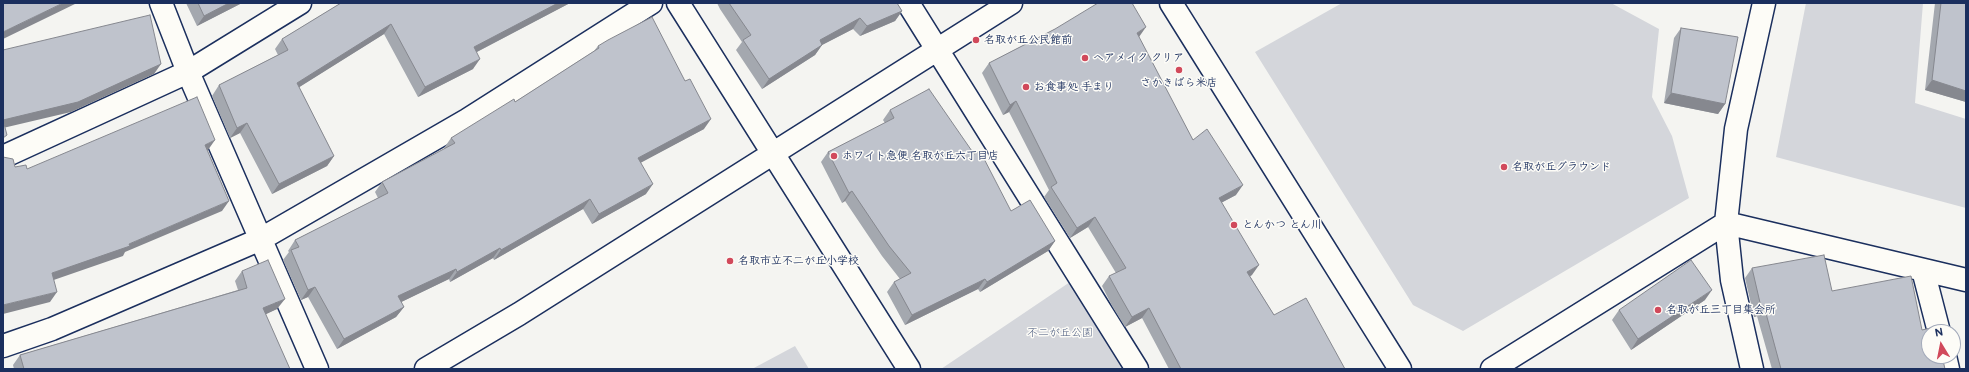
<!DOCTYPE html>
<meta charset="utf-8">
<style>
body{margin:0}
#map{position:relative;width:1969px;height:372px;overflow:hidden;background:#f4f4f1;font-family:"Balsamiq Sans",sans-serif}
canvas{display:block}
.frame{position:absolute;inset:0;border:4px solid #1b2f5e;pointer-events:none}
.north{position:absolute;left:1921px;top:324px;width:40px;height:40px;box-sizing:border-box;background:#fdfcf7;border:1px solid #a3aaba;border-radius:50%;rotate:350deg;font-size:11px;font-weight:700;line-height:16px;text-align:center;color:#1b2f5e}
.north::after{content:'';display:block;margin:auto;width:14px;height:18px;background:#d1495b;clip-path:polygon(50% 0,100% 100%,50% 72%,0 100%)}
</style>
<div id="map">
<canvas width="1969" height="372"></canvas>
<div class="frame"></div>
<div class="north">N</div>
</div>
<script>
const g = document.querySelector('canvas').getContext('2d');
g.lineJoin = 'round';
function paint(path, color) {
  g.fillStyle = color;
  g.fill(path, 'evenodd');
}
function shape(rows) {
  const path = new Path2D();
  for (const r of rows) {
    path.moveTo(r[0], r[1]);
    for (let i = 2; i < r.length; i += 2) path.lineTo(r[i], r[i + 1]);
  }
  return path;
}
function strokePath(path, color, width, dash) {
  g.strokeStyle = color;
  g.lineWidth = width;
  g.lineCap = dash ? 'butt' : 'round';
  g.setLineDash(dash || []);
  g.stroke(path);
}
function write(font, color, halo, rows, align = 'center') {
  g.font = font + ' "Balsamiq Sans","Klee One",sans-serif';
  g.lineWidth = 3;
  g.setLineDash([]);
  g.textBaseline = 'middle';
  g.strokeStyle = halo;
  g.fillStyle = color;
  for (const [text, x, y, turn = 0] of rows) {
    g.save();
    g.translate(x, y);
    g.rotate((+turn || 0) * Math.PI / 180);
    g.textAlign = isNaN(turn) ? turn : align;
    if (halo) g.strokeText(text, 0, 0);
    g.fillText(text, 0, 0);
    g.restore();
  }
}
paint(shape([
 [1342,3,1611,3,1659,29,1652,97,1672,136,1689,198,1463,331,1413,305,1255,52],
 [1806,3,1923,3,1915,103,1966,119,1966,208,1776,157],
 [1070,282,1125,369,941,369],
 [795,346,809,369,752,369]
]), '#d4d6db');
const minor = shape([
 [161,3,188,72,317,369],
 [678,3,909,369],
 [908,3,1137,369],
 [1171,3,1400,369],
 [3,157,188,72,300,3],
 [1923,270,1939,332],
 [3,346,52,329,261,239,467,120,651,3],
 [1945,356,1948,369],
 [426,369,519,314,1011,3],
 [1492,369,1726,223,1966,280],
 [1752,369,1732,280,1726,223,1736,129,1764,3]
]);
strokePath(minor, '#1b2f5e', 25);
strokePath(minor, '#fdfcf7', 22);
paint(shape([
 [186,3,242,3,197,26],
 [341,3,570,3,477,52,473,69,418,97,384,34,299,87,334,156,327,166,272,194,240,133,230,138,212,96,219,85,278,55,275,49,282,39],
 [717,3,897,3,902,11,895,21,860,36,853,29,822,45,815,55,762,89,736,50,742,42,720,9],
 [1935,3,1966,3,1966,102,1925,90],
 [1681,28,1725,104,1718,114,1664,103,1674,38],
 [1055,29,1139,37,1139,38,1193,140,1236,195,1221,203,1252,275,1250,276,1274,315,1345,369,1169,369,1142,318,1125,327,1112,306,1102,286,1109,276,1116,273,1088,227,1070,238,1044,197,1049,190,1009,112,1003,115,982,73,989,63],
 [598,46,704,129,641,162,646,194,592,224,583,209,494,260,493,258,450,282,449,279,401,302,404,307,396,317,337,349,308,297,301,300,283,260,289,252,288,251,295,240,378,198,375,192,382,182,445,149,444,148,451,138,515,102,594,51],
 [890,110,1011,211,1055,241,1048,251,980,292,978,289,905,325,887,292,894,282,900,279,882,256,845,201,842,203,821,162,828,152,885,123,883,120],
 [1752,268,1832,291,1922,330,1945,369,1772,369,1757,316,1754,317,1745,278],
 [242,271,277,309,265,314,290,369,14,369,13,365,20,355,238,290,235,281],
 [1705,300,1631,350,1612,320,1619,310]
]), '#a4a8af');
paint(shape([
 [63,3,77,3,3,39,3,32],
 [229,3,242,3,197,26,204,16],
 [558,3,570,3,467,57,474,47],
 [902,11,895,21,860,36,867,26],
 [860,18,853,29,822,45,815,55,762,89,769,79,820,40],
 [391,24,384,34,290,93,297,83],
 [1146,27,1139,37,1130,43,1137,33],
 [480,59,473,69,418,97,425,87],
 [161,64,154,74,71,112,3,128,3,120],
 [1932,80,1966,91,1966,102,1925,90],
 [1671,93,1725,104,1718,114,1664,103],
 [1016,101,1009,112,1003,115,1010,105],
 [711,119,704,129,631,168,638,158],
 [247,123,240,133,230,138,237,128],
 [215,140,208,150,198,155,205,145],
 [334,156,327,166,272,194,279,184],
 [653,184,646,194,592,224,599,214],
 [1243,185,1236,195,1211,208,1219,198],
 [852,191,845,201,842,203,849,193],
 [590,199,583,209,494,260,501,250],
 [229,201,222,211,125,252,123,256,45,283,52,273,129,244],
 [1095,217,1088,227,1070,238,1077,228],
 [1055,241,1048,251,980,292,987,282],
 [500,248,493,258,450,282,457,272],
 [1259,265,1252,275,1240,282,1247,272],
 [456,269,449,279,391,307,398,296],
 [985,279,978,289,905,325,912,315],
 [315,287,308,297,301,300,308,290],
 [1712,290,1705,300,1631,350,1638,339],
 [57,292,50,302,3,314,3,305],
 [285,299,277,309,256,319,263,308],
 [1764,306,1757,316,1754,317,1761,307],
 [404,307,396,317,337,349,344,339],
 [1149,308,1142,318,1125,327,1132,317]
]), '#86888f');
const building = shape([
 [3,3,63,3,3,32,3,3],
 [198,3,229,3,204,16,198,3],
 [341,3,558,3,474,47,480,59,425,87,391,24,297,83,334,156,279,184,247,123,237,128,219,85,288,50,282,39,341,3],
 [729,3,897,3,902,11,867,26,860,18,820,40,822,45,769,79,743,40,751,35,729,3],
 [1098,3,1132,3,1146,27,1137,33,1193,140,1207,129,1243,185,1219,198,1259,265,1247,272,1274,315,1306,298,1345,369,1181,369,1149,308,1132,317,1120,296,1109,276,1126,268,1095,217,1077,228,1051,187,1057,183,1016,101,1010,105,989,63,1055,29,1098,3],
 [1941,3,1966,3,1966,91,1932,80,1941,3],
 [150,15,161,64,78,102,3,120,7,135,3,138,3,50,150,15],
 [652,17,685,81,690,79,711,119,638,158,653,184,599,214,590,199,501,250,500,248,457,272,456,269,398,296,404,307,344,339,315,287,308,290,291,250,299,247,295,240,388,193,382,182,455,143,451,138,514,99,515,102,599,48,598,46,608,40,652,17],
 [1681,28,1738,37,1725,104,1671,93,1681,28],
 [929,89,974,154,980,151,1011,211,1030,200,1055,241,987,282,985,279,912,315,894,282,911,273,889,246,852,191,849,193,828,152,894,118,890,110,929,89],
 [197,97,215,140,205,145,229,201,129,244,130,246,52,273,57,292,3,305,3,157,13,159,15,167,26,165,27,169,197,97],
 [1824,255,1832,291,1911,276,1922,330,1935,327,1937,330,1937,332,1929,332,1929,356,1942,356,1945,369,1781,369,1764,306,1761,307,1752,268,1824,255],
 [268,260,285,299,263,308,290,369,24,369,20,355,247,288,242,271,268,260],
 [1691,260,1712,290,1638,339,1619,310,1691,260]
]);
paint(building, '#bfc3cc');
strokePath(building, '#86888f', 1);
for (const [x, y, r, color] of [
 [976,40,4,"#d1495b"],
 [1085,58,4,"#d1495b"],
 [1179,70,4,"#d1495b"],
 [1026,87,4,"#d1495b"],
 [834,156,4,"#d1495b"],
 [1504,167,4,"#d1495b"],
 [1234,225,4,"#d1495b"],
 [730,261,4,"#d1495b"],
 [1658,310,4,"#d1495b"]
]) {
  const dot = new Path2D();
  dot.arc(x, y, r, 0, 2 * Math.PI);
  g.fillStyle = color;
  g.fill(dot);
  strokePath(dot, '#fdfcf7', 1.5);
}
write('bold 11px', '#1b2f5e', '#fdfcf7', [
 ["名取が丘公民館前",984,40],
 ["ヘアメイク クリア",1093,58],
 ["さかきばら米店",1179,83,"center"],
 ["お食事処 手まり",1034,87],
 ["ホワイト急便 名取が丘六丁目店",842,156],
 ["名取が丘グラウンド",1512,167],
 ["とんかつ とん川",1242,225],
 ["名取市立不二が丘小学校",738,261],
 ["名取が丘三丁目集会所",1666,310]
], 'left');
write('11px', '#49597d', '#fdfcf7', [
 ["不二が丘公園",1060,333]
]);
</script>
